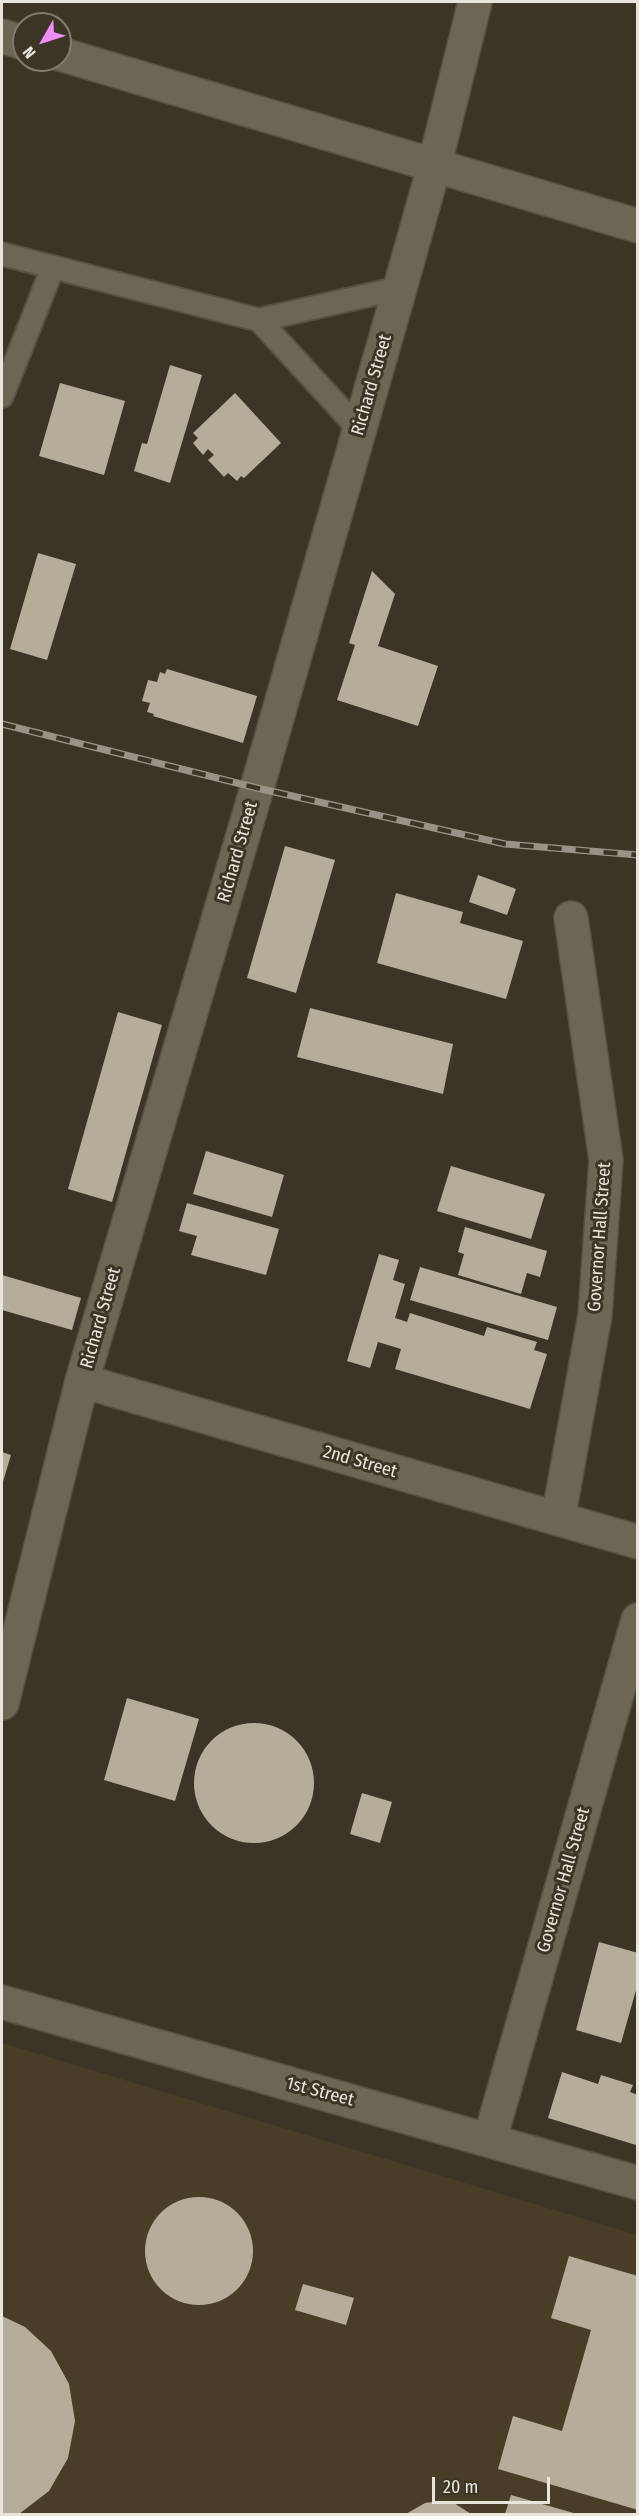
<!DOCTYPE html>
<style>
body{margin:0}
#map{position:relative;width:639px;height:2516px;overflow:hidden;background:#3c3525;font-family:"Fira Sans Condensed",sans-serif}
canvas{display:block}
.frame{position:absolute;inset:0;border:3px solid #e9e5db;pointer-events:none}
.north{position:absolute;left:12px;top:12px;width:60px;height:60px;box-sizing:border-box;background:#3c3525;border:2px solid #817b6e;border-radius:50%;rotate:231deg;font-size:16px;font-weight:700;line-height:24px;text-align:center;color:#e9e5db}
.north::after{content:'';display:block;margin:auto;width:21px;height:27px;background:#ee8cf8;clip-path:polygon(50% 0,100% 100%,50% 72%,0 100%)}
.scale{position:absolute;left:432px;top:2477px;width:118px;height:27px;box-sizing:border-box;border:3px solid #e9e5db;border-top:0;padding-left:8px;font-size:18px;line-height:21px;white-space:nowrap;color:#e9e5db;-webkit-text-stroke:4px #3c3525;paint-order:stroke}
</style>
<div id="map">
<canvas width="639" height="2516"></canvas>
<div class="frame"></div>
<div class="north">N</div>
<div class="scale">20 m</div>
</div>
<script>
const g = document.querySelector('canvas').getContext('2d');
g.lineJoin = 'round';
function paint(path, color) {
  g.fillStyle = color;
  g.fill(path, 'evenodd');
}
function shape(rows) {
  const path = new Path2D();
  for (const r of rows) {
    if (r.length === 3) {
      path.moveTo(r[0] + r[2], r[1]);
      path.arc(r[0], r[1], r[2], 0, 2 * Math.PI);
      continue;
    }
    path.moveTo(r[0], r[1]);
    for (let i = 2; i < r.length; i += 2) path.lineTo(r[i], r[i + 1]);
  }
  return path;
}
function strokePath(path, color, width, dash) {
  g.strokeStyle = color;
  g.lineWidth = width;
  g.lineCap = dash ? 'butt' : 'round';
  g.setLineDash(dash || []);
  g.stroke(path);
}
function write(font, color, halo, rows, align = 'center') {
  g.font = font + ' "Fira Sans Condensed",sans-serif';
  g.lineWidth = 6;
  g.setLineDash([]);
  g.textBaseline = 'middle';
  g.strokeStyle = halo;
  g.fillStyle = color;
  for (const [text, x, y, turn = 0] of rows) {
    g.save();
    g.translate(x, y);
    g.rotate((+turn || 0) * Math.PI / 180);
    g.textAlign = isNaN(turn) ? turn : align;
    if (halo) g.strokeText(text, 0, 0);
    g.fillText(text, 0, 0);
    g.restore();
  }
}
paint(shape([
 [2,2043,637,2235,637,2514,2,2514]
]), '#483e28');
paint(shape([
 [170,365,202,375,170,483,134,471,142,443,147,444],
 [60,383,125,401,104,475,39,456],
 [235,393,281,443,244,478,241,476,237,481,228,473,224,477,208,460,214,455,208,449,203,455,193,443,198,438,193,433],
 [38,553,76,564,47,660,10,649],
 [372,571,395,594,378,646,438,666,418,726,337,700,355,645,349,643],
 [167,669,257,696,243,743,153,716,154,714,147,712,150,703,142,701,148,680,157,682,160,672,165,674],
 [285,846,335,860,296,993,247,978],
 [478,875,516,889,507,915,469,902],
 [396,893,463,912,460,923,523,941,506,999,377,963],
 [310,1008,453,1044,443,1094,297,1057],
 [118,1012,162,1025,112,1202,68,1189],
 [206,1151,284,1175,272,1217,193,1194],
 [451,1166,545,1194,531,1239,437,1211],
 [187,1203,279,1229,266,1275,191,1255,197,1236,179,1231],
 [465,1227,547,1251,540,1277,527,1273,521,1294,458,1275,464,1254,458,1252],
 [379,1254,399,1260,393,1280,405,1284,395,1318,407,1322,410,1313,484,1336,487,1327,537,1342,534,1350,547,1354,530,1409,395,1369,401,1349,378,1342,370,1368,347,1361],
 [420,1267,557,1307,548,1340,410,1300],
 [2,1275,81,1298,72,1330,2,1310],
 [2,1452,11,1455,2,1485],
 [127,1698,199,1719,175,1801,104,1780],
 [254,1783,60],
 [362,1793,392,1802,380,1843,350,1834],
 [599,1942,638,1953,638,1983,621,2043,576,2030],
 [562,2072,598,2084,601,2075,633,2085,630,2092,638,2095,636,2145,548,2118],
 [199,2251,54],
 [569,2256,638,2276,638,2510,498,2469,513,2416,562,2431,591,2330,551,2318],
 [303,2284,354,2298,346,2325,295,2310],
 [2,2316,25,2327,51,2351,69,2384,75,2421,68,2458,49,2491,19,2514,2,2514],
 [511,2495,577,2514,505,2514],
 [440,2501,454,2503,471,2514,406,2514,425,2503]
]), '#b5ad9a');
const lane = shape([
 [2,254,259,320,400,288],
 [259,320,359,429],
 [2,396,53,267]
]);
const street = shape([
 [2,36,24,43],
 [60,54,638,226],
 [82,1381,638,1542],
 [558,1519,595,1315,606,1160,571,918],
 [2,1703,82,1381,257,788,400,288,434,167,475,2],
 [2,2002,638,2183],
 [490,2139,638,1620]
]);
strokePath(lane, '#565143', 26);
strokePath(street, '#565143', 36);
strokePath(lane, '#6d6655', 22);
strokePath(street, '#6d6655', 33);
const rail = shape([
 [2,724,257,788,505,844,638,855]
]);
strokePath(rail, '#989386', 7);
strokePath(rail, '#3c3525', 4.5, [14]);
write('18px', '#e9e5db', '#3c3525', [
 ["Richard Street",372,385,-74],
 ["Richard Street",238,852,-74],
 ["Governor Hall Street",600,1237,-86],
 ["Richard Street",101,1318,-74],
 ["2nd Street",360,1462,16],
 ["Governor Hall Street",564,1880,-74],
 ["1st Street",320,2092,15]
]);
</script>
